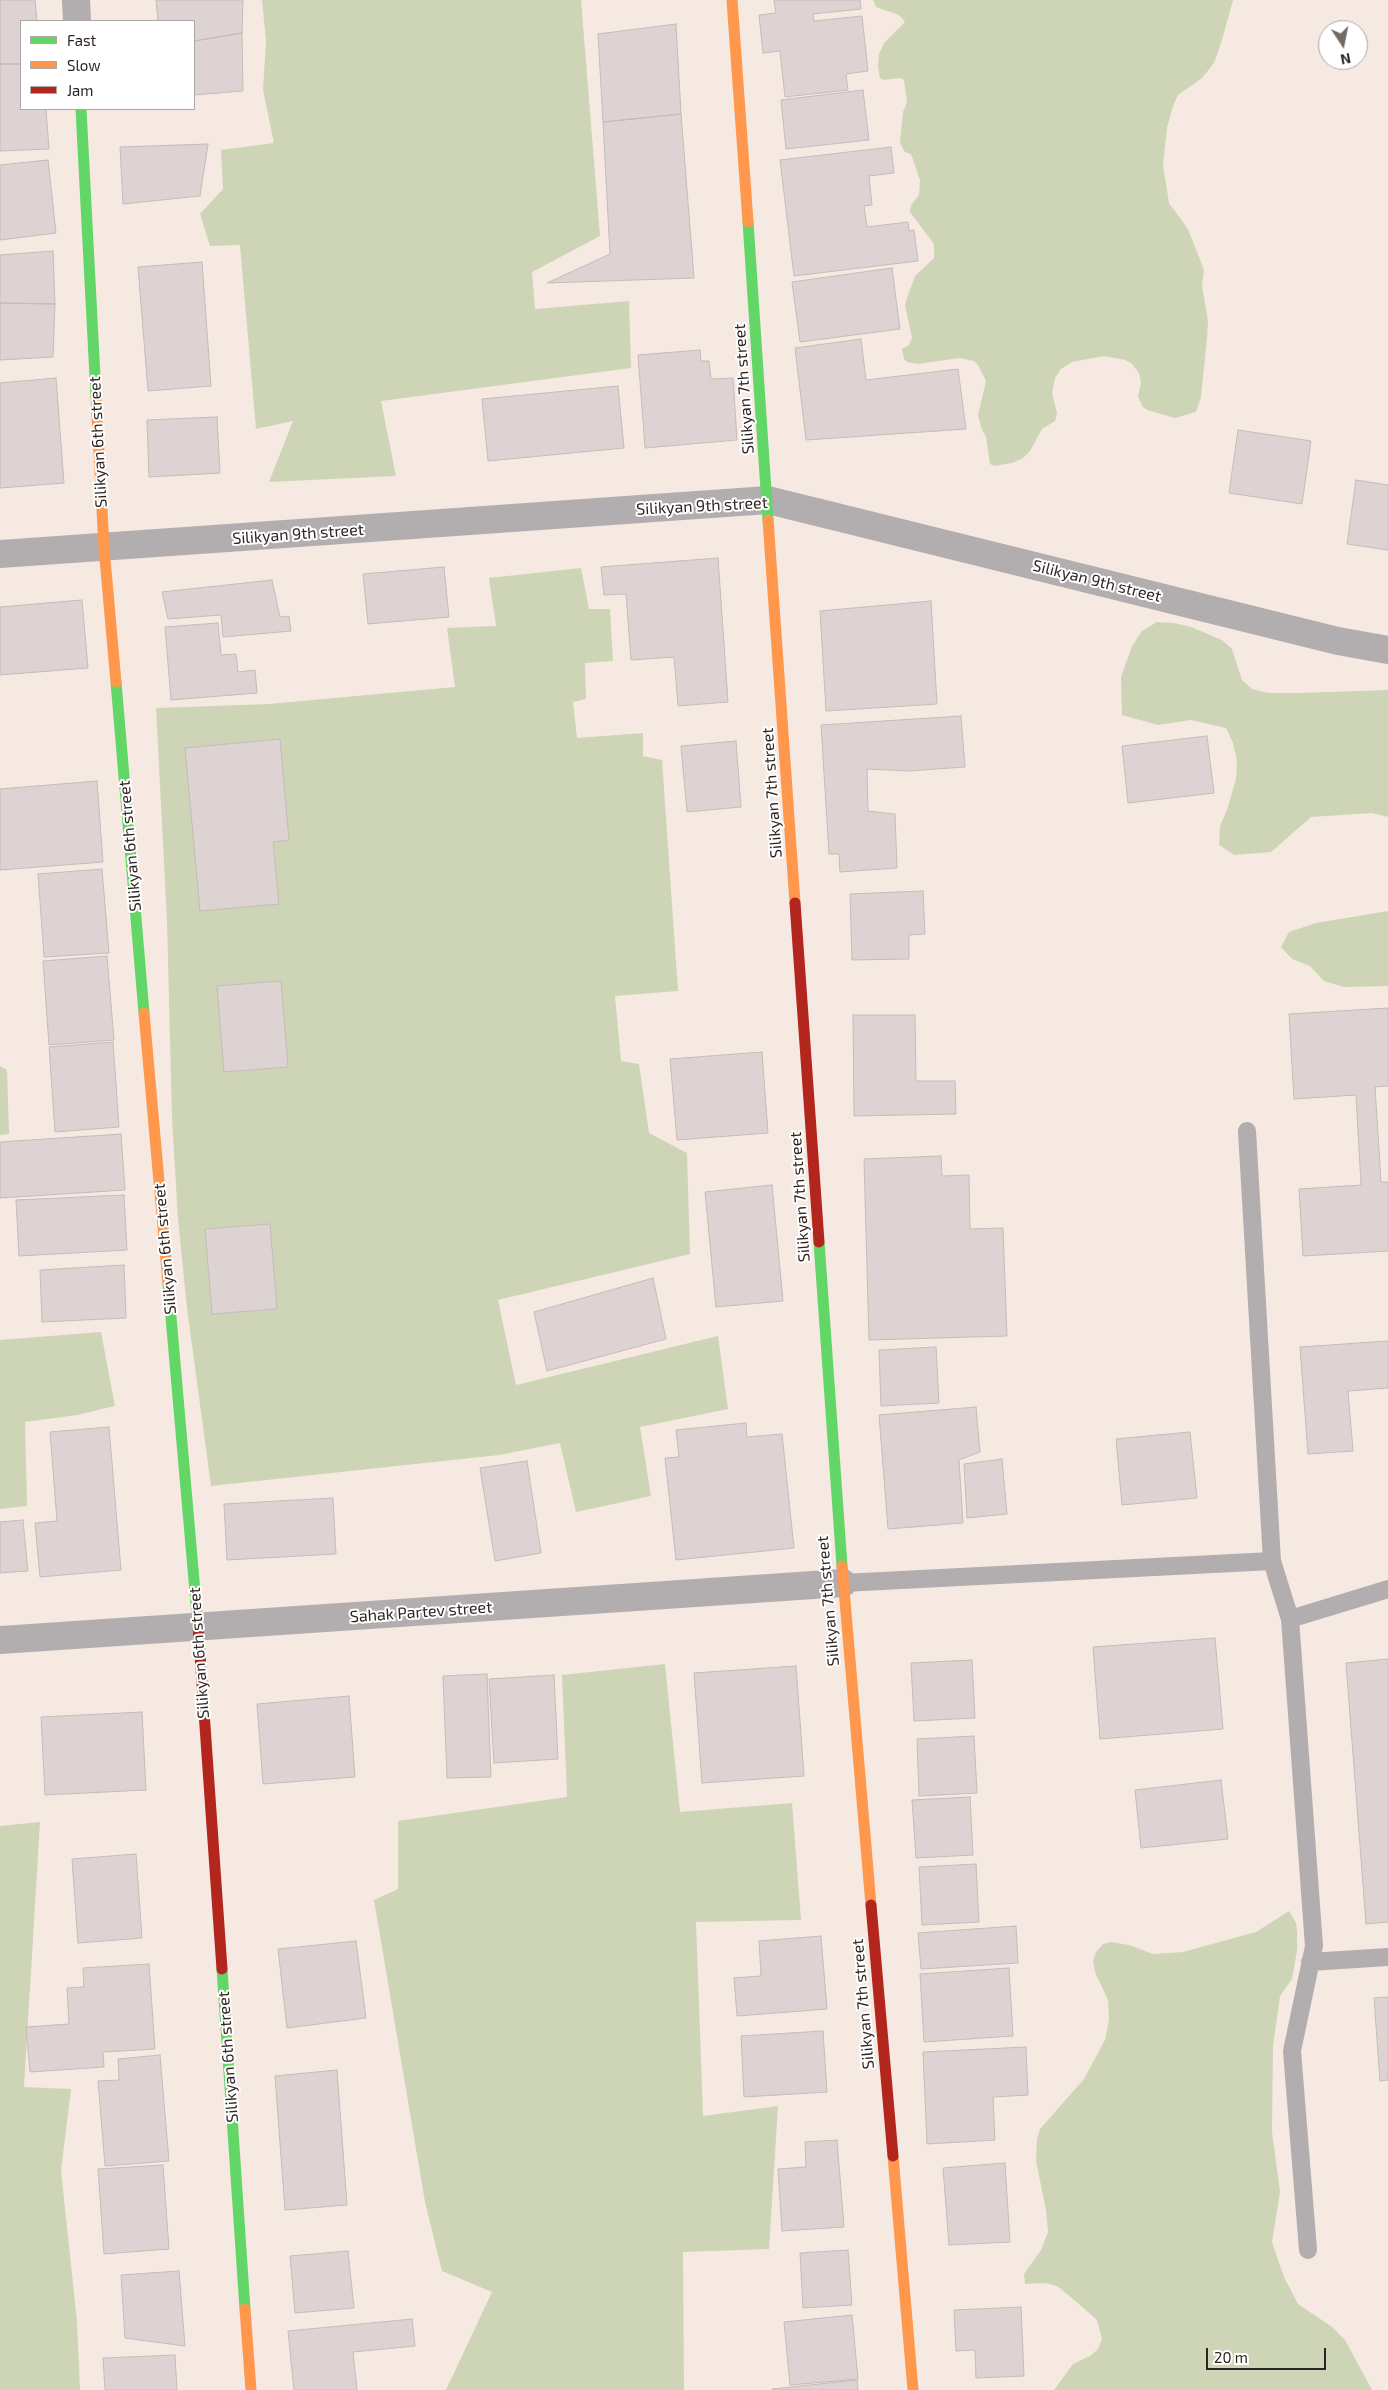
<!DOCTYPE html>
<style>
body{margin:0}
#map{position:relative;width:1388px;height:2390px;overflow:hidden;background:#f6e9e1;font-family:"Exo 2",sans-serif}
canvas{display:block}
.legend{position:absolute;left:20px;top:20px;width:175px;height:90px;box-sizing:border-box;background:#fff;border:1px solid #aba8a6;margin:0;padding:6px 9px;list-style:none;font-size:15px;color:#2e2520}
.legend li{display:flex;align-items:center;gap:10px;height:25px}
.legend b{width:25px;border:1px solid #aba8a6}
.north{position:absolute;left:1318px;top:20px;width:50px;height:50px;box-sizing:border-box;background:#fff;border:1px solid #aba8a6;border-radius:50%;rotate:169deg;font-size:14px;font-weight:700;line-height:20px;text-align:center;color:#2e2520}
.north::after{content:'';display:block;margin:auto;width:18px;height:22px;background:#746a64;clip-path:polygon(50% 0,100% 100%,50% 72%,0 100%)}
.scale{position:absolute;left:1206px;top:2348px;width:120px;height:22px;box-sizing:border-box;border:2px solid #2e2520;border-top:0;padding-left:6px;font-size:15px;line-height:18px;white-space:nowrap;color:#2e2520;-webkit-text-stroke:4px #fff;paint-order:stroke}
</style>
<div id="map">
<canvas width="1388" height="2390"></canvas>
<ul class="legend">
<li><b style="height:6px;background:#63d668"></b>Fast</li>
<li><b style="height:6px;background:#ff974d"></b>Slow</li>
<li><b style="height:6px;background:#b3261e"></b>Jam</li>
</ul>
<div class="north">N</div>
<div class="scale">20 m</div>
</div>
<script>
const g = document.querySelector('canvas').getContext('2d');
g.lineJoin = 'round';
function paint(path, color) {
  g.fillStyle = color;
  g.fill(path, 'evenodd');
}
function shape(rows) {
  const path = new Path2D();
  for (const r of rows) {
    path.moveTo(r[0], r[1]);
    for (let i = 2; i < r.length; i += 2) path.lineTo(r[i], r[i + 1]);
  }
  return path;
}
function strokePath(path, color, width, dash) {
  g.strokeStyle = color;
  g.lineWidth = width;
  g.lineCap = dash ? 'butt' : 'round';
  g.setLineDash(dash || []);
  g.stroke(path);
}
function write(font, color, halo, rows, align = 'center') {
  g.font = font + ' "Exo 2",sans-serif';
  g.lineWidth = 4;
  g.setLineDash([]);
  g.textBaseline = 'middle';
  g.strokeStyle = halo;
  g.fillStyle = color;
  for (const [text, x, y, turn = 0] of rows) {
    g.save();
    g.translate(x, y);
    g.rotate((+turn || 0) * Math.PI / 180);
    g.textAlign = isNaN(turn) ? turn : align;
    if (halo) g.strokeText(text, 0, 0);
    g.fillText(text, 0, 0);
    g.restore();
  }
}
paint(shape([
 [262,0,581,0,600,236,532,272,535,309,629,301,631,368,381,401,396,476,269,482,293,421,256,429,240,245,210,246,200,214,223,189,221,150,274,143,263,90,266,41],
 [873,0,1233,0,1222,40,1214,63,1202,78,1178,95,1173,106,1167,128,1163,165,1169,203,1188,229,1204,270,1202,286,1208,321,1207,338,1201,397,1196,412,1175,418,1147,410,1142,406,1138,396,1141,383,1139,373,1131,363,1125,360,1104,356,1072,362,1061,369,1055,378,1052,393,1057,413,1055,421,1042,429,1030,451,1023,458,1012,463,994,466,990,464,986,437,982,430,978,415,986,381,978,365,974,361,960,358,918,364,907,362,904,359,902,349,909,345,912,338,905,305,908,295,915,276,934,258,934,244,910,212,911,205,919,195,920,180,911,154,905,152,900,143,903,112,907,102,904,80,900,78,884,80,880,78,878,67,879,54,884,43,905,22,899,15,876,7],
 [581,568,589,609,610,609,613,661,585,663,586,699,573,702,577,738,643,733,643,756,662,760,678,991,615,996,621,1061,639,1064,649,1133,687,1153,690,1254,498,1300,516,1385,718,1336,728,1409,640,1427,651,1496,576,1512,560,1443,499,1455,211,1486,187,1308,178,1219,172,1118,167,921,156,708,269,704,455,687,447,628,496,626,489,578],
 [1157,622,1174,623,1191,627,1222,640,1232,649,1242,680,1252,689,1268,693,1299,693,1388,690,1388,817,1372,813,1311,817,1271,852,1234,855,1219,845,1220,826,1227,810,1236,779,1237,761,1233,743,1226,728,1191,720,1158,725,1122,715,1121,677,1132,646,1142,631],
 [1388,911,1388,986,1344,987,1324,981,1310,966,1292,959,1281,947,1289,932,1316,923],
 [0,1066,7,1070,9,1134,0,1135],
 [101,1332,115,1406,77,1415,25,1422,27,1506,0,1509,0,1340],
 [665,1664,680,1812,792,1803,801,1920,696,1922,703,2116,778,2106,769,2249,683,2252,684,2390,446,2390,492,2292,442,2271,425,2202,374,1900,398,1889,398,1821,567,1797,562,1675],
 [40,1822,24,2087,71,2089,61,2171,77,2321,80,2390,0,2390,0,1826],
 [1289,1911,1296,1923,1297,1931,1297,1951,1292,1979,1280,1996,1273,2046,1272,2132,1280,2192,1272,2242,1284,2277,1298,2304,1332,2327,1345,2340,1372,2390,1054,2390,1073,2364,1090,2356,1098,2349,1102,2339,1097,2320,1073,2299,1057,2286,1046,2283,1025,2284,1024,2274,1041,2250,1048,2232,1046,2210,1036,2161,1037,2139,1040,2129,1084,2079,1105,2040,1109,2020,1108,2000,1095,1972,1093,1961,1096,1952,1103,1944,1111,1942,1129,1945,1153,1954,1183,1952,1256,1932]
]), '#cdd5b6');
const building = shape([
 [0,0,35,0,37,21,21,21,21,64,0,64,0,0],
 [156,0,243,0,242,33,194,41,194,21,158,21,156,0],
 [774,0,860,0,861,9,813,14,814,21,862,16,868,71,846,74,848,90,785,97,780,51,763,53,759,15,776,13,774,0],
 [676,24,681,114,603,122,598,34,676,24],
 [242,33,243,91,194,95,194,41,242,33],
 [0,64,21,64,21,109,46,109,49,149,0,151,0,64],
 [863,90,869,140,786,149,781,100,863,90],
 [681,114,694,278,547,283,610,254,603,122,681,114],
 [208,144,200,196,123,204,120,147,208,144],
 [891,147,894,173,869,176,872,205,864,206,867,227,908,222,909,231,914,230,918,261,794,276,780,160,891,147],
 [48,160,56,233,0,240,0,165,48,160],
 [53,251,55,304,0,303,0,255,53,251],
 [202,262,211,386,148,391,138,267,202,262],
 [892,268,900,329,800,342,792,282,892,268],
 [0,303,55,304,53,357,0,360,0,303],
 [861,339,866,380,958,369,966,429,806,440,795,348,861,339],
 [700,350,701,361,709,361,711,379,733,378,737,440,645,448,638,355,700,350],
 [56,378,64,483,0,488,0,383,56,378],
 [618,386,624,448,488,461,482,399,618,386],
 [217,417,220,473,149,477,147,420,217,417],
 [1238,430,1311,441,1302,504,1229,493,1238,430],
 [1356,480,1388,485,1388,550,1347,544,1356,480],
 [718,558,728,702,678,706,674,657,631,660,626,594,604,595,601,567,718,558],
 [444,567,449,617,368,624,363,574,444,567],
 [272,580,280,617,289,616,291,631,223,637,221,615,168,619,162,592,272,580],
 [82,600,88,668,0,675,0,607,82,600],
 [931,601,937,704,826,711,820,611,931,601],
 [218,623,221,655,236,654,238,672,255,670,257,693,171,700,165,627,218,623],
 [961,716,965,767,908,771,867,769,868,811,895,814,897,868,840,872,839,854,829,854,821,725,961,716],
 [1207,736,1214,793,1128,803,1122,746,1207,736],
 [280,739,289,840,273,842,279,904,200,911,185,748,280,739],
 [736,741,741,807,687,812,681,746,736,741],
 [97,781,103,862,0,870,0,789,97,781],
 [102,869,109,953,44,957,38,874,102,869],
 [923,891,925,934,909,935,909,959,852,960,850,894,923,891],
 [107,956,114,1040,49,1045,43,961,107,956],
 [281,981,288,1067,224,1072,217,986,281,981],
 [1388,1008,1388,1086,1375,1087,1381,1182,1388,1182,1388,1251,1303,1256,1299,1189,1361,1185,1356,1095,1294,1099,1289,1014,1388,1008],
 [853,1015,915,1015,916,1081,955,1081,956,1114,854,1116,853,1015],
 [113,1042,119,1127,55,1132,49,1047,113,1042],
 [762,1052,768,1133,677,1140,670,1059,762,1052],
 [121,1134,125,1190,0,1198,0,1142,121,1134],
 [941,1156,942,1176,969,1175,970,1229,1003,1228,1007,1336,869,1340,864,1159,941,1156],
 [772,1185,783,1301,716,1307,705,1192,772,1185],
 [124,1195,127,1250,19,1256,16,1200,124,1195],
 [270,1224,277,1309,212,1314,205,1229,270,1224],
 [124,1265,126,1318,42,1322,40,1270,124,1265],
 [653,1278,666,1339,547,1371,534,1312,653,1278],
 [1388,1341,1388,1388,1348,1391,1353,1451,1308,1454,1300,1347,1388,1341],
 [936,1347,939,1403,881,1406,879,1350,936,1347],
 [976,1407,980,1452,959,1460,963,1523,888,1529,879,1415,976,1407],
 [746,1423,747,1437,782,1434,794,1548,676,1560,665,1458,679,1457,676,1430,746,1423],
 [109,1427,121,1570,40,1577,35,1523,57,1521,50,1432,109,1427],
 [1190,1432,1197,1498,1122,1505,1116,1439,1190,1432],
 [1002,1459,1007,1514,967,1518,964,1464,1002,1459],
 [527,1461,541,1553,495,1561,480,1468,527,1461],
 [333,1498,336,1554,227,1560,224,1504,333,1498],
 [23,1520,28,1571,0,1573,0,1522,23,1520],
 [1215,1638,1223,1729,1100,1739,1093,1647,1215,1638],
 [1388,1659,1388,1922,1366,1924,1346,1663,1388,1659],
 [972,1660,975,1718,914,1721,911,1663,972,1660],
 [796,1666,804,1776,702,1783,694,1673,796,1666],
 [487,1674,491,1777,447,1778,443,1676,487,1674],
 [554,1675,558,1759,494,1763,489,1679,554,1675],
 [349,1696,355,1777,263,1784,257,1704,349,1696],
 [142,1712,146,1790,45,1795,41,1717,142,1712],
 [974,1736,977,1793,919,1796,917,1739,974,1736],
 [1221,1780,1228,1839,1141,1848,1135,1790,1221,1780],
 [970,1797,973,1855,916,1858,912,1800,970,1797],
 [136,1854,142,1938,78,1943,72,1859,136,1854],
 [976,1864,979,1922,922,1925,919,1867,976,1864],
 [1016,1926,1018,1963,921,1969,918,1933,1016,1926],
 [821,1936,827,2009,737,2016,734,1978,761,1976,759,1941,821,1936],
 [356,1941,366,2018,287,2028,278,1949,356,1941],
 [149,1964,155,2049,103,2052,104,2067,30,2072,26,2027,69,2024,67,1988,84,1987,83,1968,149,1964],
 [1009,1968,1013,2036,924,2042,920,1974,1009,1968],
 [1388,1997,1388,2080,1380,2081,1374,1998,1388,1997],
 [823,2031,827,2092,744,2097,741,2036,823,2031],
 [1026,2047,1028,2095,993,2097,995,2140,927,2144,923,2052,1026,2047],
 [160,2055,169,2161,105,2166,98,2081,119,2080,118,2059,160,2055],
 [337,2070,347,2205,285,2210,275,2076,337,2070],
 [837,2140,844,2227,782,2231,778,2169,806,2167,805,2142,837,2140],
 [1005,2163,1010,2242,949,2245,943,2168,1005,2163],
 [163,2165,169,2249,104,2254,98,2169,163,2165],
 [848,2250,852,2305,803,2308,800,2253,848,2250],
 [348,2251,354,2308,295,2313,290,2256,348,2251],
 [179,2271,185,2346,125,2338,121,2275,179,2271],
 [1021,2307,1024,2376,976,2378,975,2350,956,2351,954,2310,1021,2307],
 [852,2315,858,2379,790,2385,784,2322,852,2315],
 [412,2319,415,2346,353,2352,357,2390,294,2390,288,2331,412,2319],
 [175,2355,177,2390,105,2390,103,2358,175,2355],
 [857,2380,858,2390,772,2390,772,2389,857,2380]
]);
paint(building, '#ddd3d2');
strokePath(building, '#c6bbb9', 1);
strokePath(shape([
 [1247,1131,1272,1561],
 [843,1583,1272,1561,1290,1619,1314,1946,1292,2051,1308,2250],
 [1290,1619,1388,1589],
 [1310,1962,1388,1957]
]), '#b2adae', 18);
strokePath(shape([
 [76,0,77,21],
 [0,554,768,500,1338,641,1388,650],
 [0,1640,843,1583]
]), '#b2adae', 28);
strokePath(shape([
 [81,109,96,396],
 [748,222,768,520],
 [116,682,144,1013],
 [819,1242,842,1566],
 [168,1283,198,1626],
 [222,1969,245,2309]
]), '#63d668', 11);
strokePath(shape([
 [732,0,748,222],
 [96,396,104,548,116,682],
 [768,520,795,903],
 [144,1013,168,1283],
 [842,1566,871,1905],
 [893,2156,913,2390],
 [245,2309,251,2390]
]), '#ff974d', 11);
strokePath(shape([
 [795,903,819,1242],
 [198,1626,222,1969],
 [871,1905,893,2156]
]), '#b3261e', 11);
write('16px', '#2e2520', '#fff', [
 ["Silikyan 7th street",744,389,-94],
 ["Silikyan 6th street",98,442,-93],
 ["Silikyan 9th street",702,506,-3],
 ["Silikyan 9th street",298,534,-4],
 ["Silikyan 9th street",1097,581,14],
 ["Silikyan 7th street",772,793,-94],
 ["Silikyan 6th street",130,846,-95],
 ["Silikyan 7th street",800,1197,-94],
 ["Silikyan 6th street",165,1249,-95],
 ["Silikyan 7th street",828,1601,-95],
 ["Sahak Partev street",421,1612,-4],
 ["Silikyan 6th street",199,1653,-94],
 ["Silikyan 7th street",863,2004,-95],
 ["Silikyan 6th street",228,2057,-94]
]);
</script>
